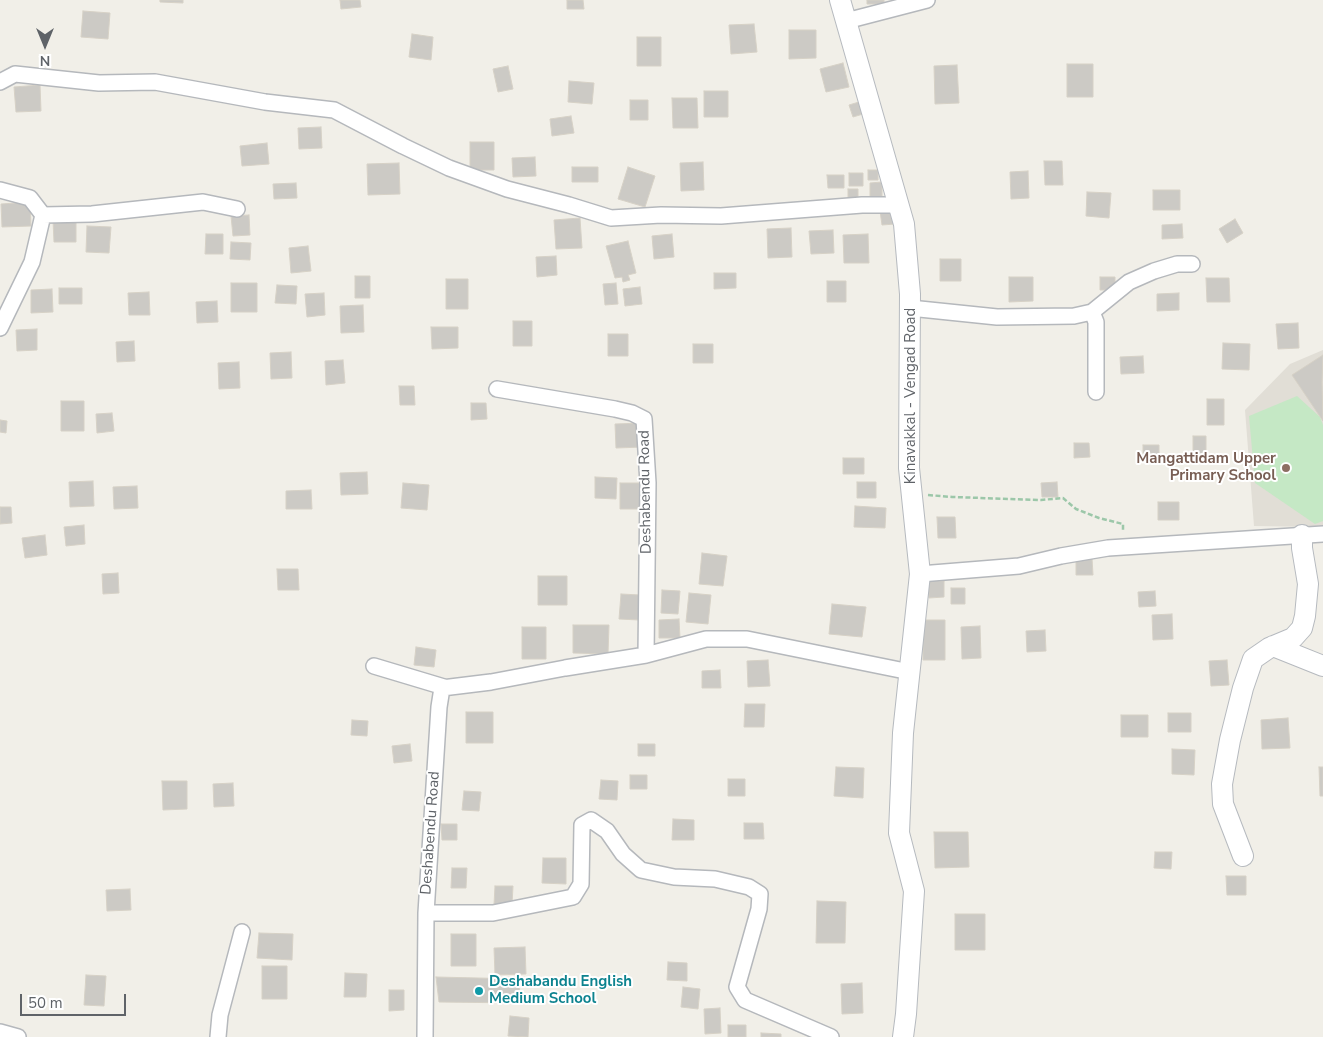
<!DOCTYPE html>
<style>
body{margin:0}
#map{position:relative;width:1323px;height:1037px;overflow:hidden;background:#f1efe8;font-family:"Nunito Sans",sans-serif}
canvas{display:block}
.north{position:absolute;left:20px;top:20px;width:50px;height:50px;-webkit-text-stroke:4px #fff;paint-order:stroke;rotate:180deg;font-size:14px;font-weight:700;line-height:20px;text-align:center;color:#5f6368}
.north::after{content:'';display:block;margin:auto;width:18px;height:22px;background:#5f6368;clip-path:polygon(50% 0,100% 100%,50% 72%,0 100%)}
.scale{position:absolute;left:20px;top:994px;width:106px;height:22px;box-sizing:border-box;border:2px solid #5f6368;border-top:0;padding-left:6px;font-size:15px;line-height:18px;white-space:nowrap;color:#5f6368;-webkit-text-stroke:4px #fff;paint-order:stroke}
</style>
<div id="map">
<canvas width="1323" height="1037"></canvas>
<div class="north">N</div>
<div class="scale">50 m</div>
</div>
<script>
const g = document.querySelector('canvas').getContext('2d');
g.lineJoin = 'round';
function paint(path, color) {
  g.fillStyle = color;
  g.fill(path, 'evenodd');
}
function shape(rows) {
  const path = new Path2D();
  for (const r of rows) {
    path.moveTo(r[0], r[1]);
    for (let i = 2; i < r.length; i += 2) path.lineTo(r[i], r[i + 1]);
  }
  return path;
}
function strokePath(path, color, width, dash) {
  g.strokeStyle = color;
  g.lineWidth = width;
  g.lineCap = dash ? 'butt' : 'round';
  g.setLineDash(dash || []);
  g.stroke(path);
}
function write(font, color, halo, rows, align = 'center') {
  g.font = font + ' "Nunito Sans",sans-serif';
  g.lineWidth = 4;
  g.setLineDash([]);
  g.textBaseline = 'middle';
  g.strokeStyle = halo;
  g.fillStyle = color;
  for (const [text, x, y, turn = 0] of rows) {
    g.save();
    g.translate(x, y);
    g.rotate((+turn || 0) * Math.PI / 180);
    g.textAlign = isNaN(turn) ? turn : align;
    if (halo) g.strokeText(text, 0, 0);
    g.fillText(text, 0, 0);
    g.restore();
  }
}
paint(shape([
 [1323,350,1323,527,1254,526,1245,410,1290,364]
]), '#e1ded6');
paint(shape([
 [1297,396,1320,417,1323,425,1323,521,1315,524,1255,483,1249,416]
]), '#c5e8c5');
const building = shape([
 [160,0,183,0,183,3,160,2,160,0],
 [340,0,360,0,361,7,341,9,340,0],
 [567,0,583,0,584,9,567,9,567,0],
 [867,0,884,0,884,4,867,4,867,0],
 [83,11,110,13,108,39,81,37,83,11],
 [754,24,757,52,731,54,729,25,754,24],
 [789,30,816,30,816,58,789,59,789,30],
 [412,34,433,37,431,60,409,57,412,34],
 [637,37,661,37,661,66,637,66,637,37],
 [843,63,849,87,826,92,820,69,843,63],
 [1067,64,1093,64,1093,97,1067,97,1067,64],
 [957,65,959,103,935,104,934,66,957,65],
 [508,66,513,89,498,92,493,69,508,66],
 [569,81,594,83,592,104,568,102,569,81],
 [40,85,41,111,16,112,14,87,40,85],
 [704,91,728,91,728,117,704,117,704,91],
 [672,98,697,98,698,128,673,128,672,98],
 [630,100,648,100,648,120,630,120,630,100],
 [859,102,863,114,853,117,849,105,859,102],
 [571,116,574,133,552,136,550,119,571,116],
 [321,127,322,148,299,149,298,128,321,127],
 [470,142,494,142,494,170,470,170,470,142],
 [267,143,269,164,242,166,240,146,267,143],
 [535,157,536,176,513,177,512,158,535,157],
 [1044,161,1062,161,1063,185,1045,185,1044,161],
 [703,162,704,190,681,191,680,163,703,162],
 [399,163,400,194,368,195,367,164,399,163],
 [572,167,598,167,598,182,572,182,572,167],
 [628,167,655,176,645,207,618,199,628,167],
 [868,170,878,170,878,180,868,180,868,170],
 [1028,171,1029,198,1011,199,1010,172,1028,171],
 [849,173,863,173,863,186,849,186,849,173],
 [827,175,844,175,844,188,828,188,827,175],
 [882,182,882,198,870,198,870,183,882,182],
 [296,183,297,198,274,199,273,184,296,183],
 [848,189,858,189,858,200,848,200,848,189],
 [1153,190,1180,190,1180,210,1153,210,1153,190],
 [1087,192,1111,193,1109,218,1086,216,1087,192],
 [30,202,31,226,2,227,1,204,30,202],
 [893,209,895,224,882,225,880,211,893,209],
 [249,215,250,235,233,236,231,216,249,215],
 [580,218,582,248,556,249,554,220,580,218],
 [1235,219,1243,233,1227,243,1219,229,1235,219],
 [53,220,76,220,76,242,54,242,53,220],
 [1182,224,1183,238,1162,239,1162,225,1182,224],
 [87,226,111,227,109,253,86,252,87,226],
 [791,228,792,257,768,258,767,229,791,228],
 [833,230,834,253,811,254,809,231,833,230],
 [206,234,223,234,223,254,205,254,206,234],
 [672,234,674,257,654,259,652,236,672,234],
 [868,234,869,263,844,263,843,235,868,234],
 [628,241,636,273,628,275,630,280,623,282,622,277,615,278,606,246,628,241],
 [231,242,251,243,250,260,230,259,231,242],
 [308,246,311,271,291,273,289,248,308,246],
 [556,256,557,275,537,277,536,257,556,256],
 [940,259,961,259,961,281,940,281,940,259],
 [714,273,736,273,736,288,714,289,714,273],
 [355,276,370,276,370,298,355,298,355,276],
 [1009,277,1033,277,1033,301,1009,302,1009,277],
 [1100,277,1115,277,1115,290,1100,290,1100,277],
 [1206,278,1229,278,1230,302,1207,302,1206,278],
 [446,279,468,279,468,309,446,309,446,279],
 [827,281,846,281,846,302,827,302,827,281],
 [231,283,257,283,257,312,231,312,231,283],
 [616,283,618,304,605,305,603,284,616,283],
 [277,285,297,286,296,304,275,303,277,285],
 [640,287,642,304,625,306,623,289,640,287],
 [59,288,82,288,82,304,59,304,59,288],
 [52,289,53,312,31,313,31,290,52,289],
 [149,292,150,315,129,315,128,293,149,292],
 [324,293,325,315,307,317,305,294,324,293],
 [1179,293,1179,310,1157,311,1157,294,1179,293],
 [217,301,218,322,197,323,196,302,217,301],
 [363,305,364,332,341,333,340,306,363,305],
 [513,321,532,321,532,346,513,346,513,321],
 [1298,323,1299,348,1278,349,1276,324,1298,323],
 [431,327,458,327,458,348,432,349,431,327],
 [37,329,37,350,17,351,16,330,37,329],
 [608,334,628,334,628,356,608,356,608,334],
 [134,341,135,361,117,362,116,342,134,341],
 [1223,343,1250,344,1249,370,1222,369,1223,343],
 [693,344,713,344,713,363,693,363,693,344],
 [291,352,292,378,271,379,270,353,291,352],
 [1323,355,1322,382,1323,421,1292,375,1323,355],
 [1143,356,1144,373,1121,374,1120,357,1143,356],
 [343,360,345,383,326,385,325,361,343,360],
 [239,362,240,388,219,389,218,363,239,362],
 [399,386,414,386,415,405,400,405,399,386],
 [1207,399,1224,399,1224,425,1207,425,1207,399],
 [61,401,84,401,84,431,61,431,61,401],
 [471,403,486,403,487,419,471,420,471,403],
 [112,413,114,431,97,433,96,414,112,413],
 [0,420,7,421,6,433,0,432,0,420],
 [642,423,643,447,616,448,615,424,642,423],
 [1193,436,1206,436,1206,455,1193,455,1193,436],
 [1074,443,1089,443,1090,457,1074,458,1074,443],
 [1143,445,1159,445,1159,460,1143,460,1143,445],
 [843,458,864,458,864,474,843,474,843,458],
 [367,472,368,494,341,495,340,473,367,472],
 [595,477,617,478,616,499,595,498,595,477],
 [93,481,94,506,70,507,69,482,93,481],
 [857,482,876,482,876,498,857,498,857,482],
 [1057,482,1058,497,1042,497,1041,483,1057,482],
 [403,483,429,485,427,510,401,508,403,483],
 [620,483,643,483,643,509,620,509,620,483],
 [137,486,138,508,114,509,113,487,137,486],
 [311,490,312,509,286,509,286,491,311,490],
 [1158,502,1179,502,1179,520,1158,520,1158,502],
 [855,506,886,508,885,528,854,527,855,506],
 [0,507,11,507,12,523,0,524,0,507],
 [937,517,955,517,956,538,938,538,937,517],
 [84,525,85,544,66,546,64,527,84,525],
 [45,535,47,555,25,558,22,538,45,535],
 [702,553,727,556,723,586,699,584,702,553],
 [1092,558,1093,575,1076,575,1076,559,1092,558],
 [277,569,298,569,299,590,278,590,277,569],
 [118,573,119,593,103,594,102,574,118,573],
 [538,576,567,576,567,605,538,605,538,576],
 [944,581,944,597,929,598,928,582,944,581],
 [951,588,965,588,965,604,951,604,951,588],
 [662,590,680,591,678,614,661,613,662,590],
 [1155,591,1156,606,1139,607,1138,592,1155,591],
 [689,593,711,595,708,624,686,622,689,593],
 [621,594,640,595,639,620,619,619,621,594],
 [832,604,866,607,862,637,829,634,832,604],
 [1172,614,1173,639,1153,640,1152,615,1172,614],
 [679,619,680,638,659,638,659,620,679,619],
 [923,620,945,620,945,660,923,660,923,620],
 [573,625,609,625,608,654,573,653,573,625],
 [980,626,981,658,962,659,961,627,980,626],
 [522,627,546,627,546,659,522,659,522,627],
 [1045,630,1046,651,1027,652,1026,631,1045,630],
 [416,647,436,650,434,667,414,665,416,647],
 [768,660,770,686,748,687,747,661,768,660],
 [1227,660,1229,685,1211,686,1209,661,1227,660],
 [720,670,721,688,702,688,702,671,720,670],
 [745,704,765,704,764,727,744,727,745,704],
 [466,712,493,712,493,743,466,743,466,712],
 [1168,713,1191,713,1191,732,1168,732,1168,713],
 [1121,715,1148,715,1148,737,1121,737,1121,715],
 [1288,718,1290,748,1262,749,1261,720,1288,718],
 [352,720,368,721,367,736,351,735,352,720],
 [410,744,412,761,394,763,392,746,410,744],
 [638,744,655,744,655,756,638,756,638,744],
 [1172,749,1195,750,1194,775,1172,774,1172,749],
 [836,767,864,768,863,798,834,796,836,767],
 [1319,767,1323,767,1323,796,1320,796,1319,767],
 [630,775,647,775,647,789,630,789,630,775],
 [728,779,745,779,745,796,728,796,728,779],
 [601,780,618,781,617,800,599,799,601,780],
 [162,781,187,781,187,809,163,810,162,781],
 [233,783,234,806,214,807,213,784,233,783],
 [464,791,481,792,479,811,462,810,464,791],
 [673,819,694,820,694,840,672,840,673,819],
 [744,823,763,823,764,839,744,839,744,823],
 [441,824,457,824,457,840,442,840,441,824],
 [934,832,968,832,969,867,935,868,934,832],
 [1155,852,1172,852,1171,869,1154,868,1155,852],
 [543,858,566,858,566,884,542,883,543,858],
 [452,868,467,868,466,888,451,888,452,868],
 [1226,876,1246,876,1246,895,1227,895,1226,876],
 [495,886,513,886,512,905,494,905,495,886],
 [130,889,131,910,107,911,106,890,130,889],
 [817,901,846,902,845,943,816,943,817,901],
 [955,914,985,914,985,950,955,950,955,914],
 [259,933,293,934,292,960,257,958,259,933],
 [451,934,476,934,476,966,451,966,451,934],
 [525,947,526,974,495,975,494,948,525,947],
 [668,962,687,963,687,981,667,980,668,962],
 [262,966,287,966,287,999,262,999,262,966],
 [345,973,367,974,366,997,344,997,345,973],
 [86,975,106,976,104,1006,84,1005,86,975],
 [436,977,520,979,519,1003,439,1002,436,977],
 [862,983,863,1013,842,1014,841,984,862,983],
 [683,987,700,989,698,1009,681,1007,683,987],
 [389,990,404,990,404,1010,389,1011,389,990],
 [720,1008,721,1033,705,1034,704,1009,720,1008],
 [510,1016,529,1018,528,1037,508,1036,510,1016],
 [728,1025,746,1025,746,1037,728,1037,728,1025],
 [761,1033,781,1034,781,1037,761,1037,761,1033]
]);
paint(building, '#cccac5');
strokePath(building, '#d6d1c6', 1);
const street = shape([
 [846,21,927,0],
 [0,82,15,74,99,83,155,82,265,102,334,110,403,146,449,168,507,189,569,205,611,218,661,215,721,216,862,205,898,205],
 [0,190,30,198,43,215],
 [910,308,997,317,1074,316,1092,312,1129,282,1154,271,1177,264,1192,264],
 [1092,312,1096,322,1096,392],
 [0,328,32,262,43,215,92,214,203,202,237,209],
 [497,389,615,409,632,413,644,419,648,483,646,655],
 [920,574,1019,566,1061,556,1108,548,1323,534],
 [374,666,444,687],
 [426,913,493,913,573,897,581,884,582,825,591,820,607,831,623,854,641,870,674,877,715,879,749,887,760,894,759,909,737,987,745,1000,831,1037],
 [0,1032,18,1037],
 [218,1037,220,1015,242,932],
 [425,1037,426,913,439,707,442,688,491,682,565,668,646,655,706,639,747,639,910,672]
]);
const secondary = shape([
 [840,0,904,224,910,294,909,468,920,574,903,733,899,833,914,891,906,1014,903,1037],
 [1273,646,1323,666],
 [1243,856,1223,804,1222,784,1230,740,1243,688,1253,659,1269,648,1293,638,1302,628,1305,616,1308,584,1302,548,1302,535]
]);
strokePath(street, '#b5b8bc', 18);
strokePath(secondary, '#b6babf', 22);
strokePath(shape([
 [928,495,952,497,1041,500,1063,498,1076,509,1099,518,1123,524,1123,532]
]), '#9cc7a9', 2.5, [5, 2.5]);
strokePath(street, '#fff', 15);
strokePath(secondary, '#fff', 20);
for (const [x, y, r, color] of [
 [1286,468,5,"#8d6e63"],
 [479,991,5,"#0f9aa8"]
]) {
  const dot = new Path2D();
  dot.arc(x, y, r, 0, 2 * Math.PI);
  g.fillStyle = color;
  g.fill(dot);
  strokePath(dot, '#fff', 2);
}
write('15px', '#5f6368', '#fff', [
 ["Kinavakkal - Vengad Road",911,396,-90],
 ["Deshabendu Road",646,492,-91],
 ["Deshabendu Road",431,833,-86]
]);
write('bold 15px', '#785e54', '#fff', [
 ["Mangattidam Upper",1276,459],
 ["Primary School",1276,476]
], 'right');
write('bold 15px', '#0d838f', '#fff', [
 ["Deshabandu English",489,982],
 ["Medium School",489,999]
], 'left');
</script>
